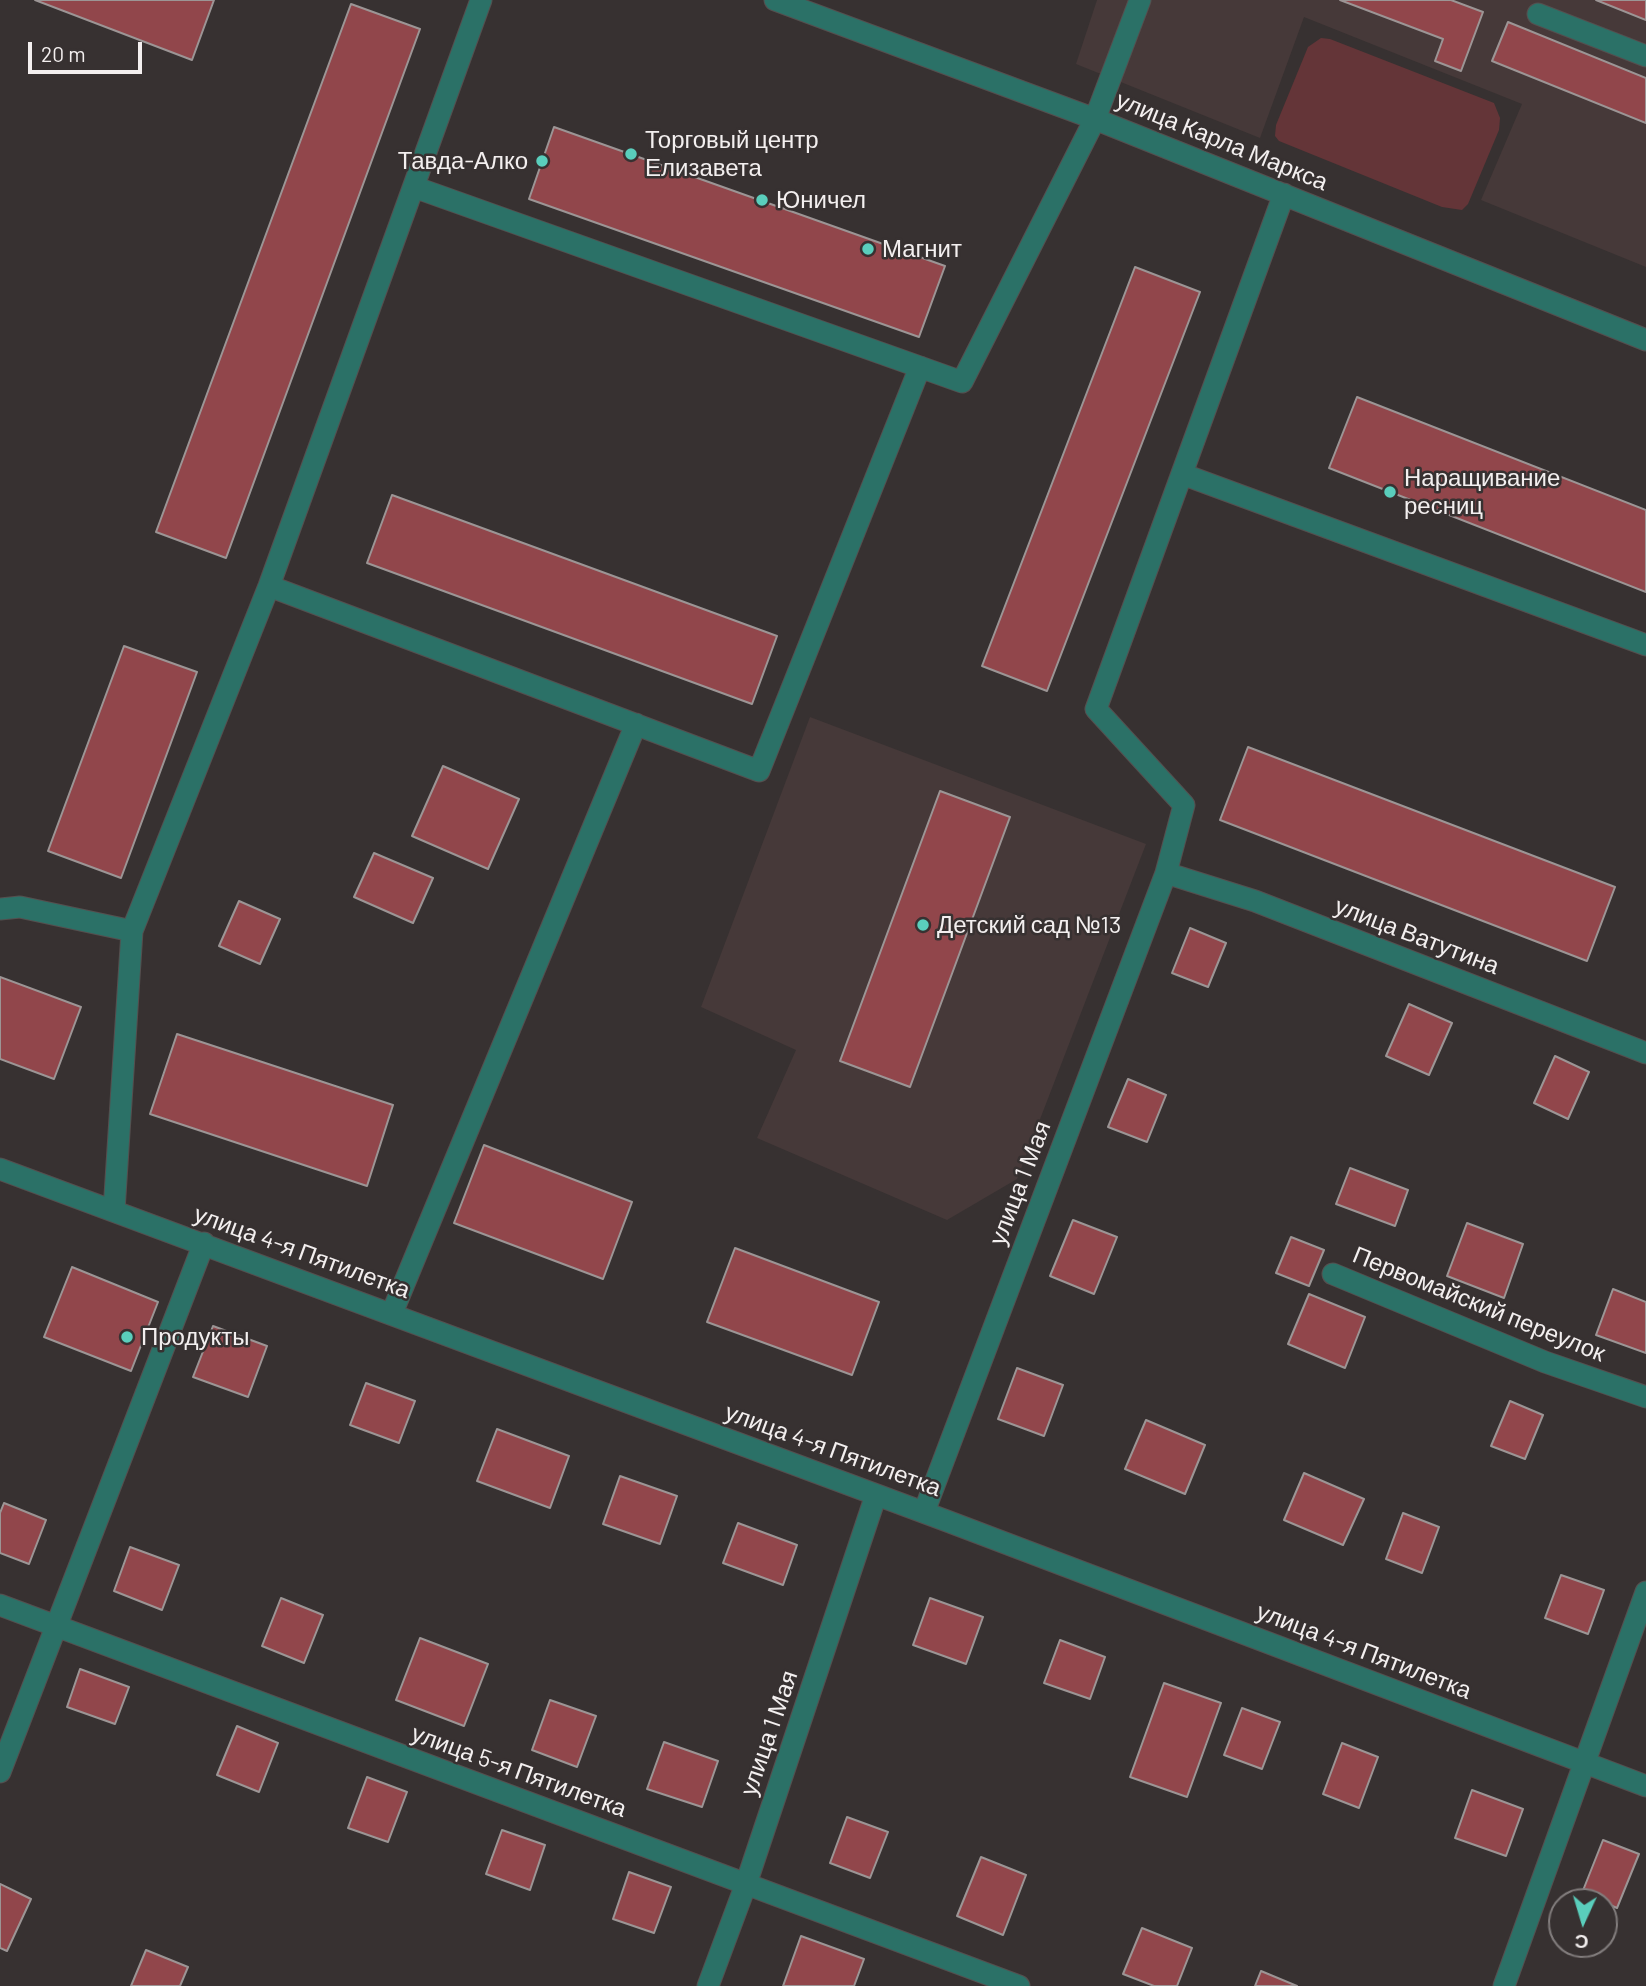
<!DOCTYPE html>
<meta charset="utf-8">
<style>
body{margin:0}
#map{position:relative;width:1646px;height:1986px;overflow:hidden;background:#373131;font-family:Barlow,sans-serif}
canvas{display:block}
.north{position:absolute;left:1548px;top:1888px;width:70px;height:70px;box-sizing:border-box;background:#373131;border:2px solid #827d7d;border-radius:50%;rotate:184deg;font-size:19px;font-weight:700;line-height:28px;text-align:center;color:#f3efef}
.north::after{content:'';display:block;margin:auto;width:24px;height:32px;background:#5acebc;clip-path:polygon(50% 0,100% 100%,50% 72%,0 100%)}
.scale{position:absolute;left:28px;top:42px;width:114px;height:32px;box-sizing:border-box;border:4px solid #f3efef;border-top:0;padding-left:9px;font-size:21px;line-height:24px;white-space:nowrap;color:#f3efef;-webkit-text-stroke:5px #373131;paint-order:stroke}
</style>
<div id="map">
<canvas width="1646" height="1986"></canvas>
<div class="north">С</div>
<div class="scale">20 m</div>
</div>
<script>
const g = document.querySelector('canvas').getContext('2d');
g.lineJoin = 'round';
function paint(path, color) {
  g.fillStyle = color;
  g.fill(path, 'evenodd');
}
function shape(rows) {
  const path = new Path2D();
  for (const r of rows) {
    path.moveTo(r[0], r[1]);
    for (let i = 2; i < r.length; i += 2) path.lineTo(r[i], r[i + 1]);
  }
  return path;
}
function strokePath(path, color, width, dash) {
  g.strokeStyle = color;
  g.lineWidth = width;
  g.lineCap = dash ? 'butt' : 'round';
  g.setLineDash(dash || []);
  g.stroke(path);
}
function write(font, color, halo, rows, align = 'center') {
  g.font = font + ' Barlow,sans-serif';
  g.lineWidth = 5;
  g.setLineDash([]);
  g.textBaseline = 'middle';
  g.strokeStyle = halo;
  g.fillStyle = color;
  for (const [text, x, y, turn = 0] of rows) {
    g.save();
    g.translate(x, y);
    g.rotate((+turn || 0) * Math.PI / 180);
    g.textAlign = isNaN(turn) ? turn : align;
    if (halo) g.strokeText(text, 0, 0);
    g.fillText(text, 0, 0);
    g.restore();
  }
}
paint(shape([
 [1097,0,1646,0,1646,267,1481,200,1522,104,1304,17,1260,138,1076,64],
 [810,717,1146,844,1017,1179,947,1220,757,1138,796,1050,701,1007]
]), '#463939');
paint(shape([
 [1321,38,1330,39,1494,103,1500,118,1499,130,1468,204,1462,210,1442,207,1279,141,1275,136,1276,125,1308,47]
]), '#643538');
const building = shape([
 [35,0,214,0,192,60,35,0],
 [1340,0,1451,0,1483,12,1461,71,1435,61,1443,39,1340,0],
 [1596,0,1646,0,1646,20,1596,0],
 [351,4,420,29,226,558,156,532,351,4],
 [1508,22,1646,78,1646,123,1492,61,1508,22],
 [554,127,945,266,919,337,529,199,554,127],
 [1135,267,1200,292,1047,691,982,666,1135,267],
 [1357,397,1646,510,1646,592,1329,468,1357,397],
 [392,495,777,636,752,704,367,563,392,495],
 [124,646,197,672,121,878,48,851,124,646],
 [1248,747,1615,887,1587,961,1220,820,1248,747],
 [443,766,519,799,488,869,412,836,443,766],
 [940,791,1010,817,910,1087,840,1061,940,791],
 [374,853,433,878,413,923,354,897,374,853],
 [239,901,280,919,260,964,219,946,239,901],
 [1190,928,1226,943,1208,987,1172,973,1190,928],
 [0,977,81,1007,54,1079,0,1059,0,977],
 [1409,1004,1452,1023,1429,1075,1386,1056,1409,1004],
 [177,1034,393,1105,367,1186,150,1114,177,1034],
 [1555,1056,1589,1072,1568,1119,1534,1103,1555,1056],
 [1128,1079,1166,1095,1147,1142,1108,1127,1128,1079],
 [484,1145,632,1202,603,1279,454,1223,484,1145],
 [1350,1168,1408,1190,1395,1226,1336,1204,1350,1168],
 [1073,1220,1117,1237,1094,1294,1050,1276,1073,1220],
 [1467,1223,1523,1244,1504,1298,1447,1276,1467,1223],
 [1291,1237,1324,1250,1309,1286,1276,1273,1291,1237],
 [735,1248,879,1302,852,1375,707,1322,735,1248],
 [72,1267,158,1302,131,1371,44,1337,72,1267],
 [1613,1289,1646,1302,1646,1353,1596,1335,1613,1289],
 [1309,1294,1365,1317,1345,1368,1288,1344,1309,1294],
 [213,1326,267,1346,248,1397,193,1377,213,1326],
 [1017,1368,1063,1385,1044,1436,998,1419,1017,1368],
 [366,1383,415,1401,399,1443,350,1425,366,1383],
 [1510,1401,1543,1415,1525,1459,1491,1446,1510,1401],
 [1146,1420,1205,1445,1185,1494,1125,1469,1146,1420],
 [497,1429,569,1456,550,1508,477,1481,497,1429],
 [1304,1473,1364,1499,1343,1545,1284,1520,1304,1473],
 [620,1476,677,1496,660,1544,603,1524,620,1476],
 [4,1503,46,1520,29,1564,0,1553,0,1513,4,1503],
 [1403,1513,1439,1527,1422,1573,1386,1559,1403,1513],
 [738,1523,797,1545,783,1585,723,1563,738,1523],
 [130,1547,179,1565,162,1610,114,1591,130,1547],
 [1561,1575,1604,1590,1588,1634,1545,1618,1561,1575],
 [281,1598,323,1615,304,1663,262,1646,281,1598],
 [930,1598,983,1617,966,1664,913,1645,930,1598],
 [420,1638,488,1664,464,1726,396,1700,420,1638],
 [1060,1640,1105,1657,1090,1699,1044,1683,1060,1640],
 [80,1669,129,1687,115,1724,67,1707,80,1669],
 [1164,1683,1221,1703,1187,1797,1130,1777,1164,1683],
 [550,1700,596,1716,577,1767,532,1750,550,1700],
 [1242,1708,1280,1722,1262,1769,1224,1755,1242,1708],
 [237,1726,278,1743,259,1792,217,1775,237,1726],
 [664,1742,718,1761,702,1807,647,1789,664,1742],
 [1342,1743,1378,1757,1359,1808,1323,1794,1342,1743],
 [367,1777,407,1792,388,1842,348,1828,367,1777],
 [1472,1790,1523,1809,1506,1856,1455,1838,1472,1790],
 [847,1817,888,1832,870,1878,830,1863,847,1817],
 [502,1830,545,1845,530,1890,486,1874,502,1830],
 [1603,1840,1639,1854,1617,1908,1582,1893,1603,1840],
 [981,1857,1026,1875,1003,1935,957,1916,981,1857],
 [629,1872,671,1887,654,1933,613,1919,629,1872],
 [0,1884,31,1899,7,1951,0,1948,0,1884],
 [1142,1928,1192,1948,1177,1986,1154,1986,1123,1974,1142,1928],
 [801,1936,864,1959,854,1986,783,1986,801,1936],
 [146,1950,188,1967,180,1986,131,1986,146,1950],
 [1261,1971,1297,1986,1255,1986,1261,1971]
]);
paint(building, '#91464b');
strokePath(building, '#9c9595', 2);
const minor = shape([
 [775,0,1095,119,1646,340],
 [1538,14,1646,56],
 [414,187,962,382,1095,119,1140,0],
 [1182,474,1646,645],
 [269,586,759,771,920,367],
 [1166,873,1255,901,1646,1053],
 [0,909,20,907,132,931],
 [0,1169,947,1521,1646,1786],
 [114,1211,132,931,269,586,481,0],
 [1333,1274,1545,1362,1646,1397],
 [392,1313,636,724],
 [924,1512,1166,873,1184,805,1096,709,1284,194],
 [0,1605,1019,1986],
 [0,1772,204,1243],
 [708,1986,746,1884,876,1495],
 [1504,1986,1646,1592]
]);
strokePath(minor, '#554f4f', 23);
strokePath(minor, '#2b7167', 21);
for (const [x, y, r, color] of [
 [631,154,7,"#5acebc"],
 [542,161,7,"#5acebc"],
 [762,200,7,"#5acebc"],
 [868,249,7,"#5acebc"],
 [1390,492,7,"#5acebc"],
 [923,925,7,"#5acebc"],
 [127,1337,7,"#5acebc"]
]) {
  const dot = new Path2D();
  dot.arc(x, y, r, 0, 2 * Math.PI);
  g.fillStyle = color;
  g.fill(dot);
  strokePath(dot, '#373131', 2.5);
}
write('24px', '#f3efef', '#373131', [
 ["Торговый центр",645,140],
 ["Елизавета",645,168],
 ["Тавда-Алко",528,161,"right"],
 ["Юничел",776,200],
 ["Магнит",882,249],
 ["Наращивание",1404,478],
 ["ресниц",1404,506],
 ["Детский сад №13",937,925],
 ["Продукты",141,1337]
], 'left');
write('24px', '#f3efef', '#373131', [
 ["улица Карла Маркса",1222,141,22],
 ["улица Ватутина",1417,936,21],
 ["улица 1 Мая",1020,1183,-69],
 ["улица 4-я Пятилетка",302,1252,20],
 ["Первомайский переулок",1479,1304,22],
 ["улица 4-я Пятилетка",833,1450,20],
 ["улица 4-я Пятилетка",1364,1651,21],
 ["улица 1 Мая",769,1733,-71],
 ["улица 5-я Пятилетка",519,1771,20]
]);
</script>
